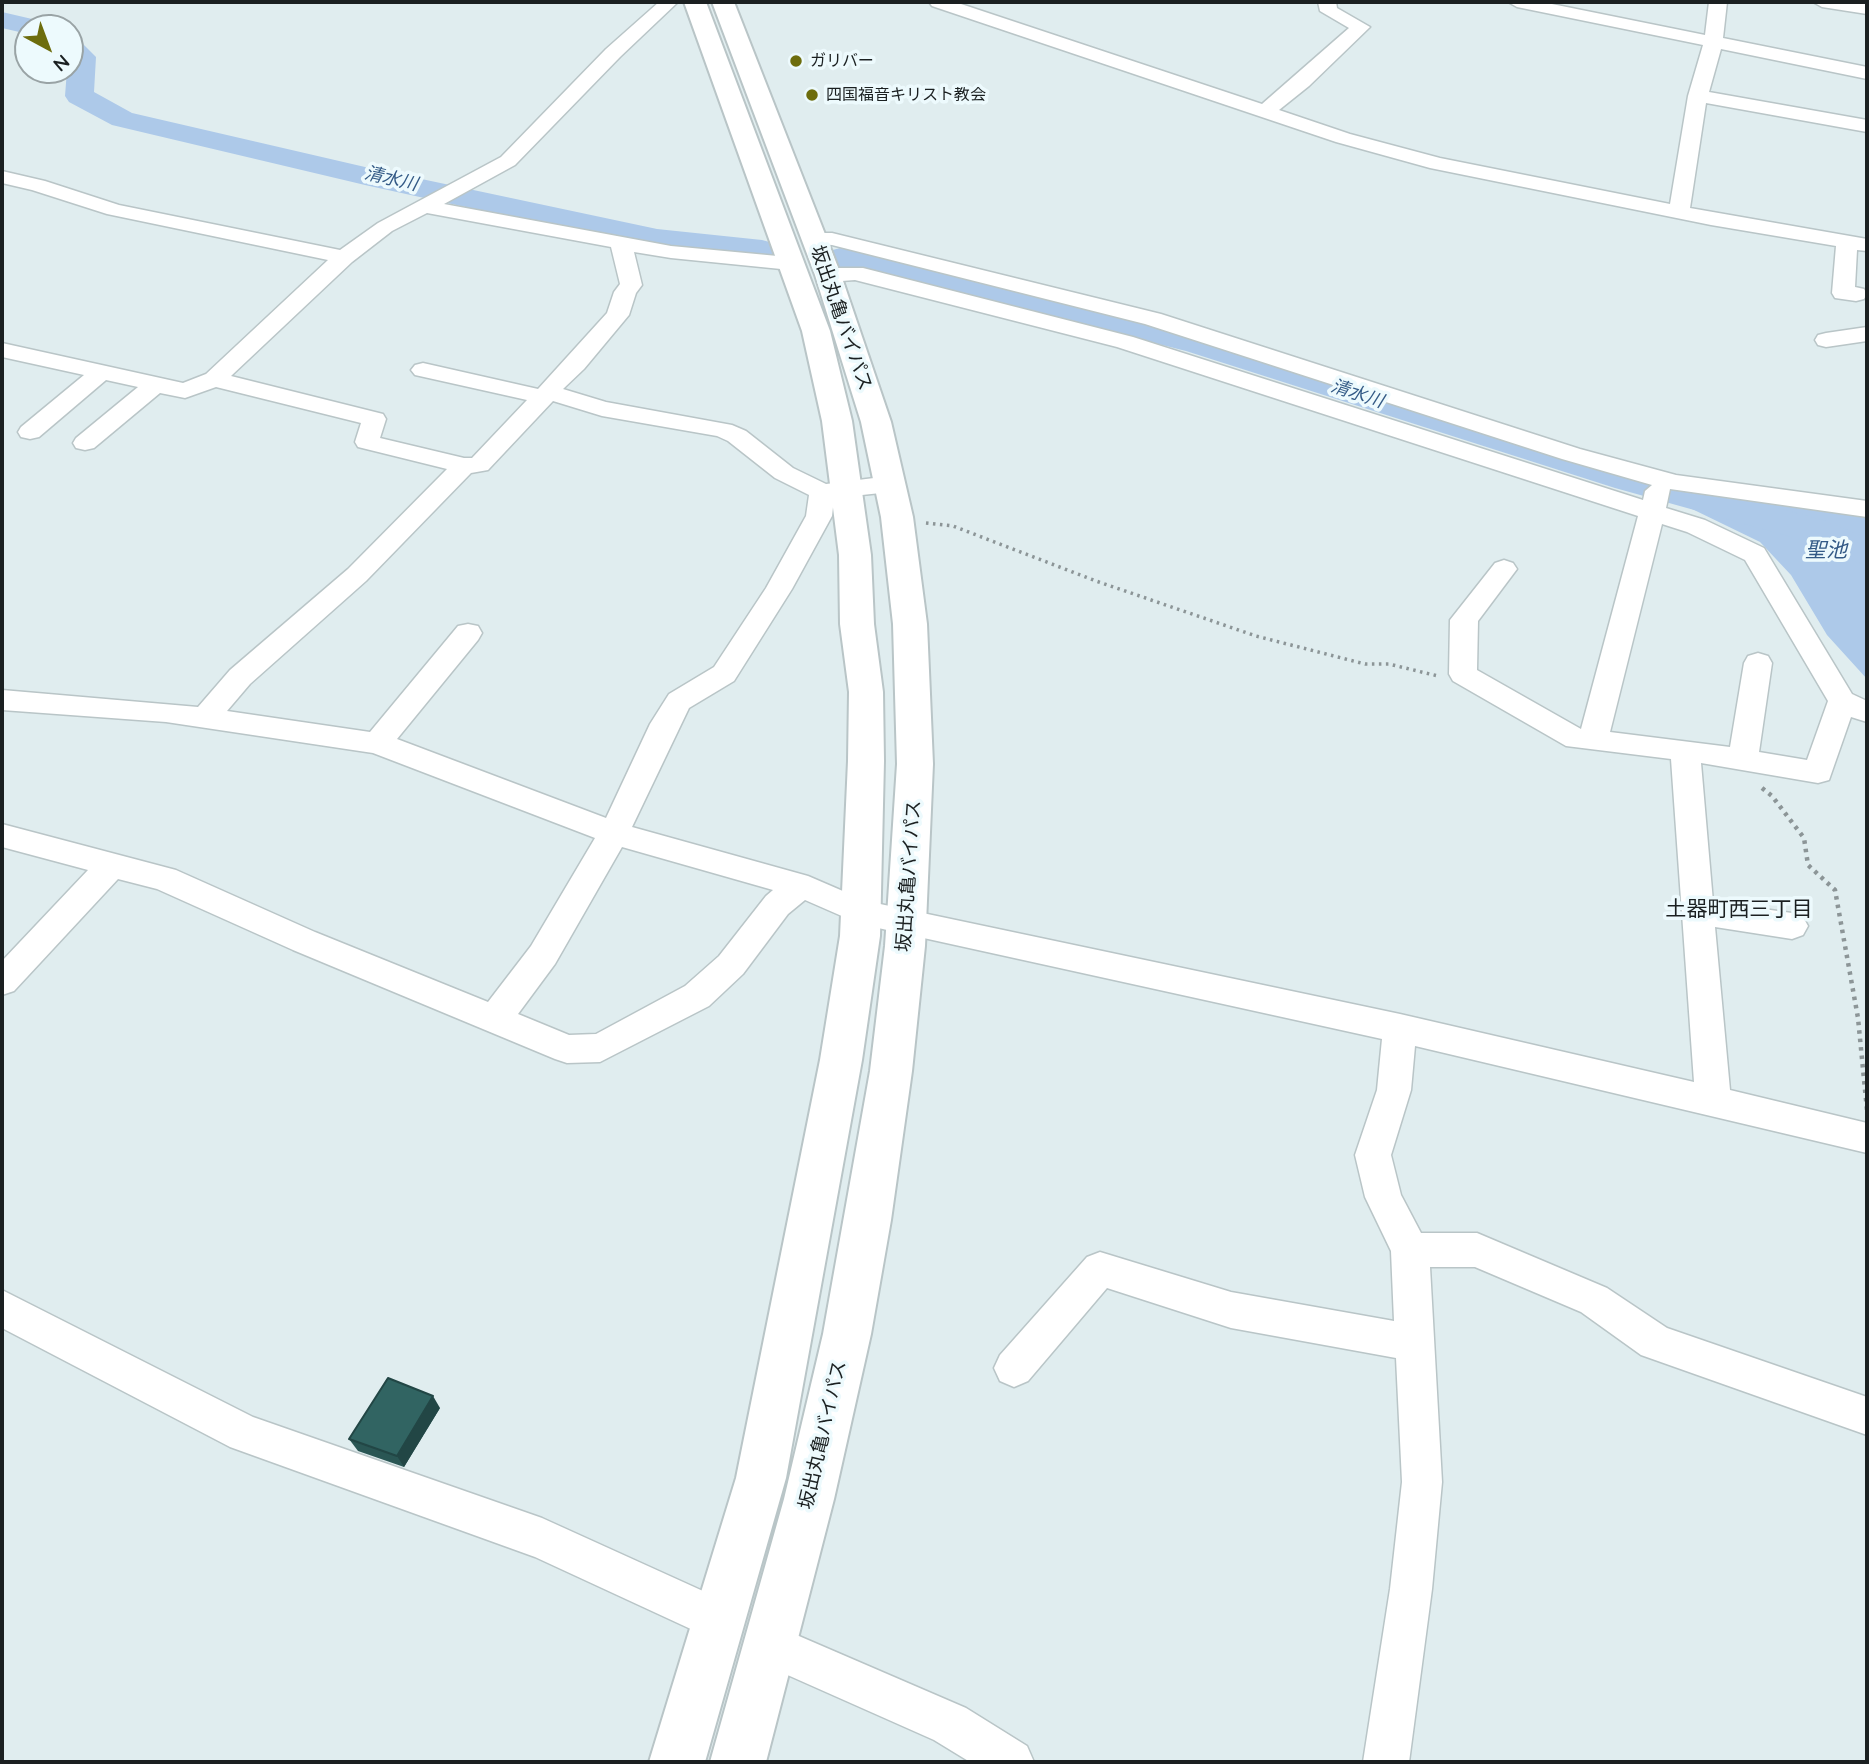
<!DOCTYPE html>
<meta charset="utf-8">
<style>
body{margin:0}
#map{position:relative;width:1869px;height:1764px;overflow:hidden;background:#e0edef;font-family:Quicksand,sans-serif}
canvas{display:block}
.frame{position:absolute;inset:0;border:4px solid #1b2021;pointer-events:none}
.north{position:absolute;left:14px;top:14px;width:70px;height:70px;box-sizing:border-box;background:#edfafd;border:2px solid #99a3a5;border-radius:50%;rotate:139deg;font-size:19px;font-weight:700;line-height:28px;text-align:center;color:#1b2021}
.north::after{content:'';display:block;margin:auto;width:24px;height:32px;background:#6d6d0d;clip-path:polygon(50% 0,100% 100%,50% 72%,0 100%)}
</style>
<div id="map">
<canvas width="1869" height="1764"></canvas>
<div class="frame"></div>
<div class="north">N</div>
</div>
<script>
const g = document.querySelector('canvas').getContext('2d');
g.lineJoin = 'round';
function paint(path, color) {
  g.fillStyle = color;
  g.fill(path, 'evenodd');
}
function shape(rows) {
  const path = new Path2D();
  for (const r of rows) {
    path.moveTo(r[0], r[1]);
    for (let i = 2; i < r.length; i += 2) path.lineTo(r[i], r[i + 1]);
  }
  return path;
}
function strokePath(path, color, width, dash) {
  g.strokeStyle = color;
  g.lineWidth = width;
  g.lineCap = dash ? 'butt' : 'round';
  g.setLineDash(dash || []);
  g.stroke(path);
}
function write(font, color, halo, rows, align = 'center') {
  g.font = font + ' Quicksand,"Noto Sans JP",sans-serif';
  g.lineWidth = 7;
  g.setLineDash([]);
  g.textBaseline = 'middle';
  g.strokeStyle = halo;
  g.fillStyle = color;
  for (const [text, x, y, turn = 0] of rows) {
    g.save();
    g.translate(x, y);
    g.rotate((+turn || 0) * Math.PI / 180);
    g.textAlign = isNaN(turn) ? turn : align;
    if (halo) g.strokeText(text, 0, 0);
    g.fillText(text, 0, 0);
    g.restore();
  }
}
paint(shape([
 [1693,488,1867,515,1867,679,1827,635,1791,575,1760,542,1690,508]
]), '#adc9e9');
paint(shape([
 [2,12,45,22,49,28,28,28,28,34,2,28,2,12],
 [70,39,80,41,96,57,94,92,132,113,365,167,657,229,762,240,773,243,778,250,773,257,762,260,657,249,365,185,112,125,69,102,65,96,67,70,70,70,70,39],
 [840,248,916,263,1210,337,1641,472,1823,520,1867,538,1867,566,1795,538,1615,488,1186,351,915,283,829,265,824,258,829,251,840,248]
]), '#adc9e9');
const minor = shape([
 [659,2,678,2,620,57,515,165,444,204,671,246,799,258,802,263,799,268,791,270,671,258,634,252,642,285,636,293,629,315,584,369,563,389,606,402,732,425,746,431,793,468,826,484,890,476,899,479,903,484,899,489,890,492,834,498,832,516,792,589,734,681,689,708,632,827,808,876,866,901,1400,1014,1694,1082,1671,759,1566,746,1453,681,1449,674,1450,620,1495,563,1504,560,1513,563,1517,569,1478,621,1477,670,1581,729,1638,516,1117,347,855,280,828,282,820,280,817,275,820,270,828,268,863,268,1133,337,1643,500,1645,491,1652,485,1562,459,1145,324,832,245,805,243,802,238,805,233,832,233,1161,314,1580,449,1676,475,1867,501,1867,517,1670,489,1666,508,1705,520,1764,548,1852,694,1867,701,1867,722,1851,717,1829,780,1818,783,1701,763,1713,902,1792,913,1803,917,1808,926,1803,935,1792,939,1715,927,1730,1090,1867,1123,1867,1153,1415,1046,1411,1090,1391,1155,1401,1195,1421,1233,1477,1233,1607,1288,1667,1328,1867,1397,1867,1435,1641,1355,1581,1312,1475,1267,1430,1267,1442,1482,1432,1589,1409,1762,1363,1762,1390,1589,1402,1482,1396,1358,1231,1328,1107,1288,1028,1381,1014,1387,1000,1381,994,1368,1000,1355,1087,1257,1100,1252,1231,1292,1394,1321,1391,1251,1365,1197,1355,1155,1377,1090,1382,1039,860,924,805,900,788,914,743,974,709,1006,600,1062,567,1063,555,1059,293,950,157,889,118,879,14,991,2,995,2,961,88,870,2,847,2,824,176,870,315,932,488,1002,531,946,595,838,373,753,166,722,2,710,2,690,198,707,230,670,348,569,447,469,358,447,355,442,361,423,216,387,185,398,160,393,94,448,85,450,76,448,73,443,76,438,138,387,106,380,39,437,30,439,21,437,18,432,21,427,84,375,2,357,2,343,183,383,206,374,328,260,107,214,32,190,2,183,2,171,45,181,119,205,340,250,378,223,501,157,606,49,659,2],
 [427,213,611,247,620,284,614,292,607,313,538,389,423,363,415,365,411,370,415,375,527,400,472,458,464,458,380,438,386,419,383,414,231,376,352,262,392,231,427,213],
 [553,401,602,416,717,436,728,441,775,478,809,495,806,516,766,588,714,667,669,694,650,724,606,818,397,739,478,640,482,633,478,626,468,624,458,626,370,732,227,711,250,684,366,581,471,473,488,470,553,401],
 [1662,524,1687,532,1745,560,1828,701,1807,760,1759,752,1772,663,1768,656,1758,653,1748,656,1744,663,1730,747,1610,732,1662,524],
 [622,847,773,890,766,896,719,956,685,986,596,1034,569,1035,518,1014,555,964,622,847],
 [929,2,955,2,1262,104,1349,28,1320,11,1318,2,1336,2,1337,8,1370,27,1309,86,1279,110,1350,134,1440,158,1670,204,1688,96,1703,45,1517,7,1508,2,1542,2,1705,35,1709,2,1727,2,1723,38,1867,67,1867,79,1721,49,1709,92,1867,120,1867,132,1706,103,1690,208,1867,239,1867,251,1857,250,1855,287,1864,289,1867,294,1864,299,1856,301,1835,298,1832,293,1836,246,1711,225,1430,168,1336,142,932,6,929,2],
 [1813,2,1867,4,1867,14,1822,7,1813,2],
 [1867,327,1867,341,1826,347,1818,345,1815,340,1818,335,1826,333,1867,327],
 [2,1290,253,1417,542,1518,736,1606,743,1621,736,1636,721,1643,535,1557,230,1447,2,1328,2,1290],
 [771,1624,966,1708,1027,1746,1034,1762,970,1762,934,1740,756,1661,749,1646,756,1631,771,1624]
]);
const highway = shape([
 [684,2,706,2,830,331,852,421,871,555,874,624,883,692,884,761,880,936,862,1060,786,1478,705,1762,649,1762,736,1478,820,1060,840,936,848,761,849,692,840,624,839,555,822,421,802,331,684,2],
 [712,2,734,2,841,275,891,422,913,517,927,624,933,764,925,946,912,1071,891,1220,871,1334,834,1499,766,1762,710,1762,784,1499,823,1334,870,1071,885,946,897,764,893,624,881,517,861,422,815,275,712,2]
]);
strokePath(minor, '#b9c5c7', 3);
strokePath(highway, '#b9c5c7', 4);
strokePath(shape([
 [926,523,953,526,1096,581,1256,636,1365,664,1389,664,1438,676]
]), '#8c9597', 3.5, [2.5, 4.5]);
strokePath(shape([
 [1762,788,1772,796,1804,838,1808,865,1835,890,1858,1018,1867,1110]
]), '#8c9597', 4.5, [3.5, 5]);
paint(minor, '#fff');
paint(highway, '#fff');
paint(shape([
 [440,1408,404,1467,358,1451,349,1439]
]), '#2a5654');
paint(shape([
 [433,1396,440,1408,404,1467,397,1456]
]), '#224645');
const building = shape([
 [388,1378,433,1396,397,1456,349,1439,388,1378]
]);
paint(building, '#316462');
strokePath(building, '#224645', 2);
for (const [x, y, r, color] of [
 [796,61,7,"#6d6d0d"],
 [812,95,7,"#6d6d0d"]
]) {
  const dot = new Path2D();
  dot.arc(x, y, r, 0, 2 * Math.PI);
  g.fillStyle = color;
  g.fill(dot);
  strokePath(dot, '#edfafd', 2.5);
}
write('16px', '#1b2021', '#edfafd', [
 ["ガリバー",810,61],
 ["四国福音キリスト教会",826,95]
], 'left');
write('italic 18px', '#335a86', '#edfafd', [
 ["清水川",391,179,13],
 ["清水川",1357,394,18]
]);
write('19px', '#1b2021', '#edfafd', [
 ["坂出丸亀バイパス",841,318,71],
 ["坂出丸亀バイパス",909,876,-86],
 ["坂出丸亀バイパス",823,1435,-77]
]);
write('italic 21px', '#335a86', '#edfafd', [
 ["聖池",1826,551]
]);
write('21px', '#1b2021', '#edfafd', [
 ["土器町西三丁目",1739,910]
]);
</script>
